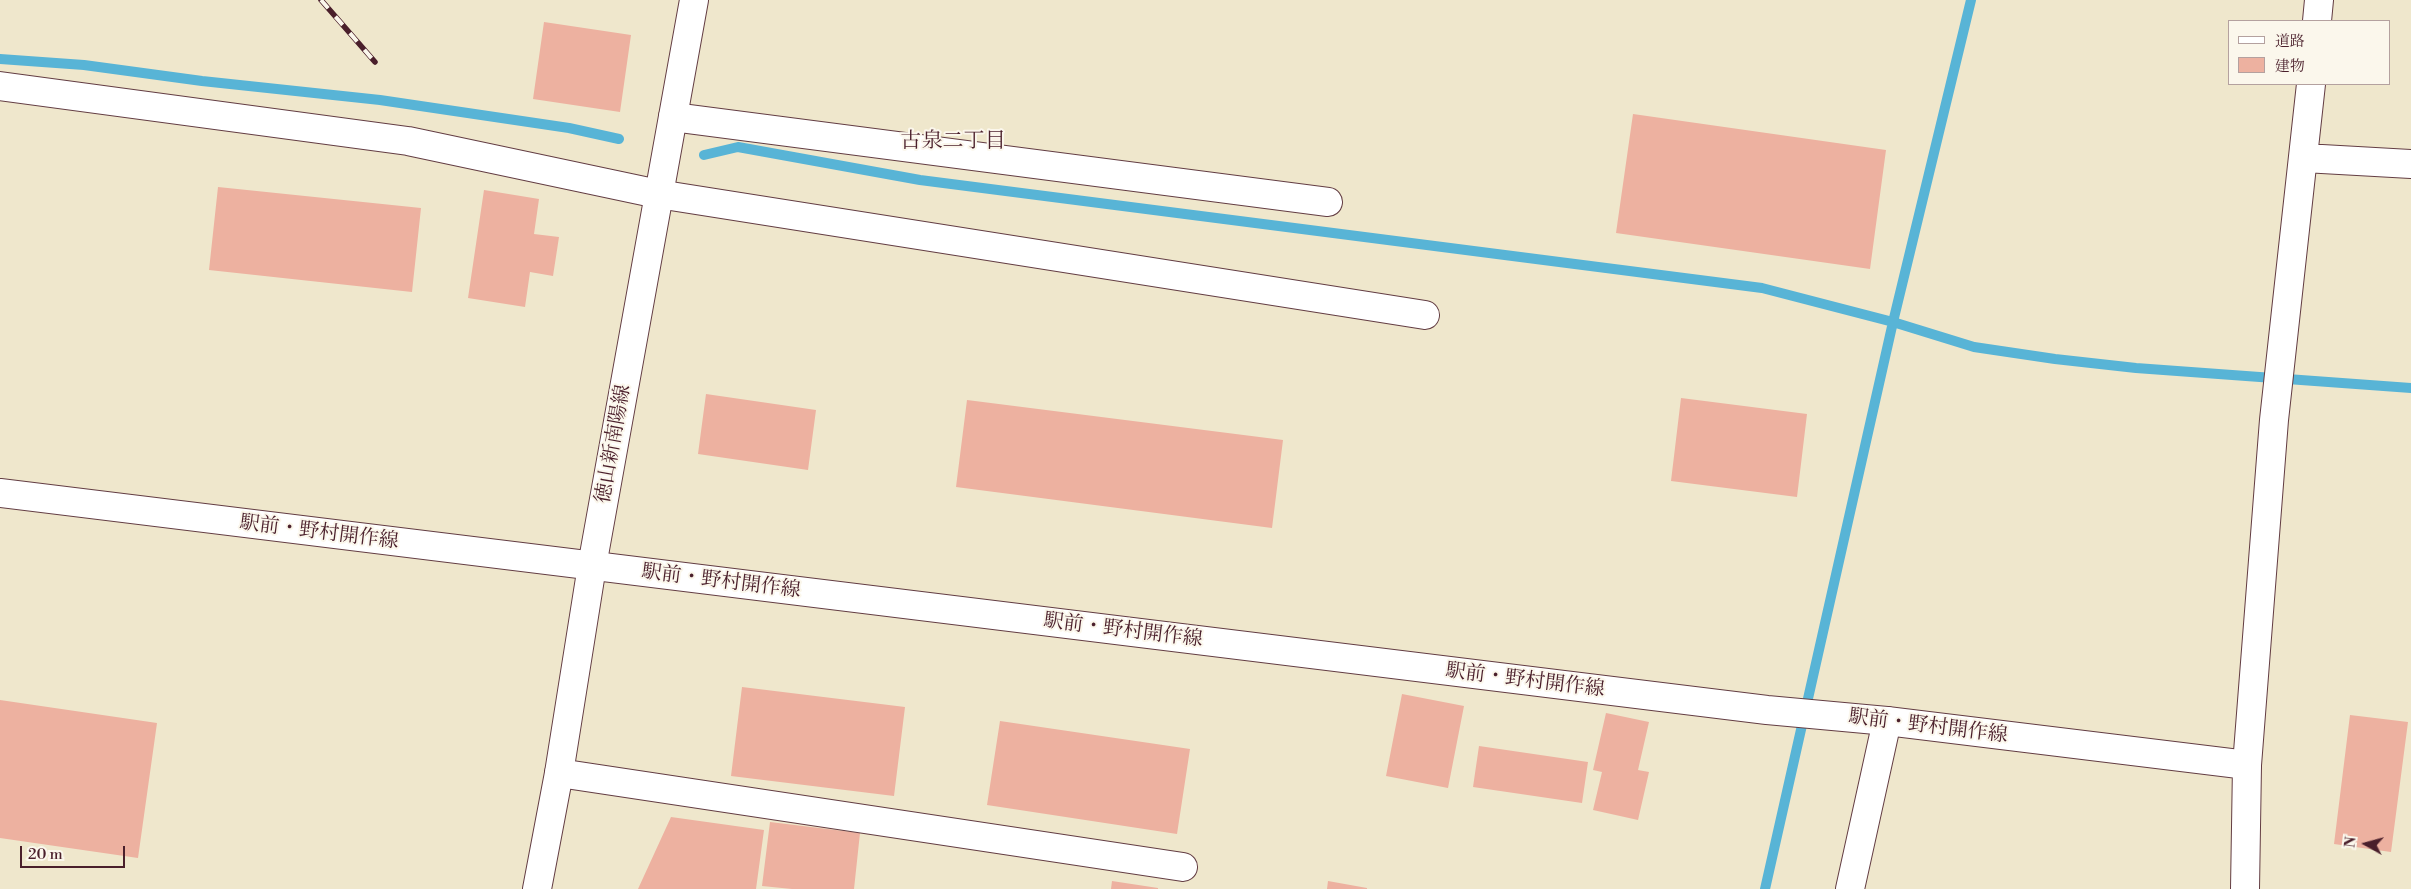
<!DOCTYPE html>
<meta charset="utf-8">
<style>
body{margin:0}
#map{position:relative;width:2411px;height:889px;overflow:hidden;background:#efe7cc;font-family:"Libre Bodoni","Noto Serif JP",serif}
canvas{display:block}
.legend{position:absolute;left:2228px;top:20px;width:162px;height:65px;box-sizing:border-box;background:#fbf7ec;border:1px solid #b4a19f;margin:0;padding:6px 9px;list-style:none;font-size:15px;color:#4a1f2b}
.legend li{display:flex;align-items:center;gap:10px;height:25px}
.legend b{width:25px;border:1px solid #b4a19f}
.north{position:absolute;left:2341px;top:819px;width:50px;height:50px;-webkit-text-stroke:4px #fbf7ec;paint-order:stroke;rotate:277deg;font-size:14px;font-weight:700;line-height:20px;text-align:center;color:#4a1f2b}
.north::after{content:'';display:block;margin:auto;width:18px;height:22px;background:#4a1f2b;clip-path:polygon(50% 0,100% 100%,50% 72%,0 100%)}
.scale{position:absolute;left:20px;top:846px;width:105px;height:22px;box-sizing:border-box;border:2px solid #4a1f2b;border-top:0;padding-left:6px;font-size:15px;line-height:18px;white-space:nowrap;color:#4a1f2b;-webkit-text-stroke:4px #fbf7ec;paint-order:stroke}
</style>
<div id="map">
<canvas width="2411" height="889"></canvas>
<ul class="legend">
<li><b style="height:6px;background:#fff"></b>道路</li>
<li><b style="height:14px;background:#edb1a0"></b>建物</li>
</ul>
<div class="north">N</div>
<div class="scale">20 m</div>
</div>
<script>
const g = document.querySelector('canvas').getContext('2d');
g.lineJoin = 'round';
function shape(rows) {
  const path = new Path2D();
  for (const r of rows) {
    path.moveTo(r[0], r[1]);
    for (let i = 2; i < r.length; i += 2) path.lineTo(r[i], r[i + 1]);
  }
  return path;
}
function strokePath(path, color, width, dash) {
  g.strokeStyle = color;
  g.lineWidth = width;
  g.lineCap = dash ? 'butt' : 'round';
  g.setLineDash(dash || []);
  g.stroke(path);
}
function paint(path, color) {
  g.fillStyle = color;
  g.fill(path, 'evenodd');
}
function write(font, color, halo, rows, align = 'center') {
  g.font = font + ' "Libre Bodoni","Noto Serif JP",serif';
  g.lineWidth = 4;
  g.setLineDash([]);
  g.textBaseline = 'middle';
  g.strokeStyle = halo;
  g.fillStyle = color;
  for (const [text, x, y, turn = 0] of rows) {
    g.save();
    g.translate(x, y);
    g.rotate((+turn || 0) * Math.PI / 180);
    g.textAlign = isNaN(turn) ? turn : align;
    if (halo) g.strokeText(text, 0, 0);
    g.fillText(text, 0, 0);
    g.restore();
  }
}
strokePath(shape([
 [0,59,84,65,202,81,380,100,569,128,619,139],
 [704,155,738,147,920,180,1762,288,1893,322,1974,347,2055,359,2136,368,2411,388],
 [1765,889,1893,322,1971,0]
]), '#58b4d6', 10);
paint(shape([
 [544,22,631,35,620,112,533,99],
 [1633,114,1886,150,1870,269,1616,233],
 [218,187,421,208,412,292,209,270],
 [484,190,539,199,534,234,559,237,553,276,530,272,525,307,468,298],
 [706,394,816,410,808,470,698,454],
 [1681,398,1807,414,1797,497,1671,481],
 [967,400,1283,440,1272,528,956,487],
 [742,687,905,707,894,796,731,776],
 [1402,694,1464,706,1448,788,1386,776],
 [0,700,157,723,138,858,0,838],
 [1606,713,1649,722,1638,770,1649,772,1638,820,1593,810,1602,772,1593,770],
 [2350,715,2408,722,2391,852,2334,844],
 [1000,721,1190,749,1177,834,987,805],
 [1479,746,1588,762,1582,803,1473,787],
 [671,817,764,830,756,889,638,889],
 [770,822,860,833,854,889,792,889,762,886],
 [1112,881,1158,888,1158,889,1111,889],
 [1328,881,1367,888,1367,889,1327,889]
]), '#edb1a0');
const minor = shape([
 [2317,21,2319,0],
 [0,86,408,141,658,194,1425,315],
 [673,117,1328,202],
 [2304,158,2411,164],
 [2247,765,2274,420,2311,84],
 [559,773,1183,867],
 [1850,889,1887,721]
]);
const tertiary = shape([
 [0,493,1767,710,1887,721,2247,765,2245,889]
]);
const secondary = shape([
 [537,889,559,773,592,566,694,0]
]);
strokePath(minor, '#633d43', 30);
strokePath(tertiary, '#633d43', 30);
strokePath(secondary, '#633d43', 30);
strokePath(minor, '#fff', 28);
strokePath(tertiary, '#fff', 28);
strokePath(secondary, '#fff', 28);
const rail = shape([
 [321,0,375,62]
]);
strokePath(rail, '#4a1f2b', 5.5);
strokePath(rail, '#fbf7ec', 4, [11]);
write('20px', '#4a1f2b', '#fbf7ec', [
 ["徳山新南陽線",614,444,-80],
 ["駅前・野村開作線",319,533,7],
 ["駅前・野村開作線",721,582,7],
 ["駅前・野村開作線",1123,631,7],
 ["駅前・野村開作線",1525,681,7],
 ["駅前・野村開作線",1928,727,7]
]);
write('21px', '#4a1f2b', '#fbf7ec', [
 ["古泉二丁目",953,142]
]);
</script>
